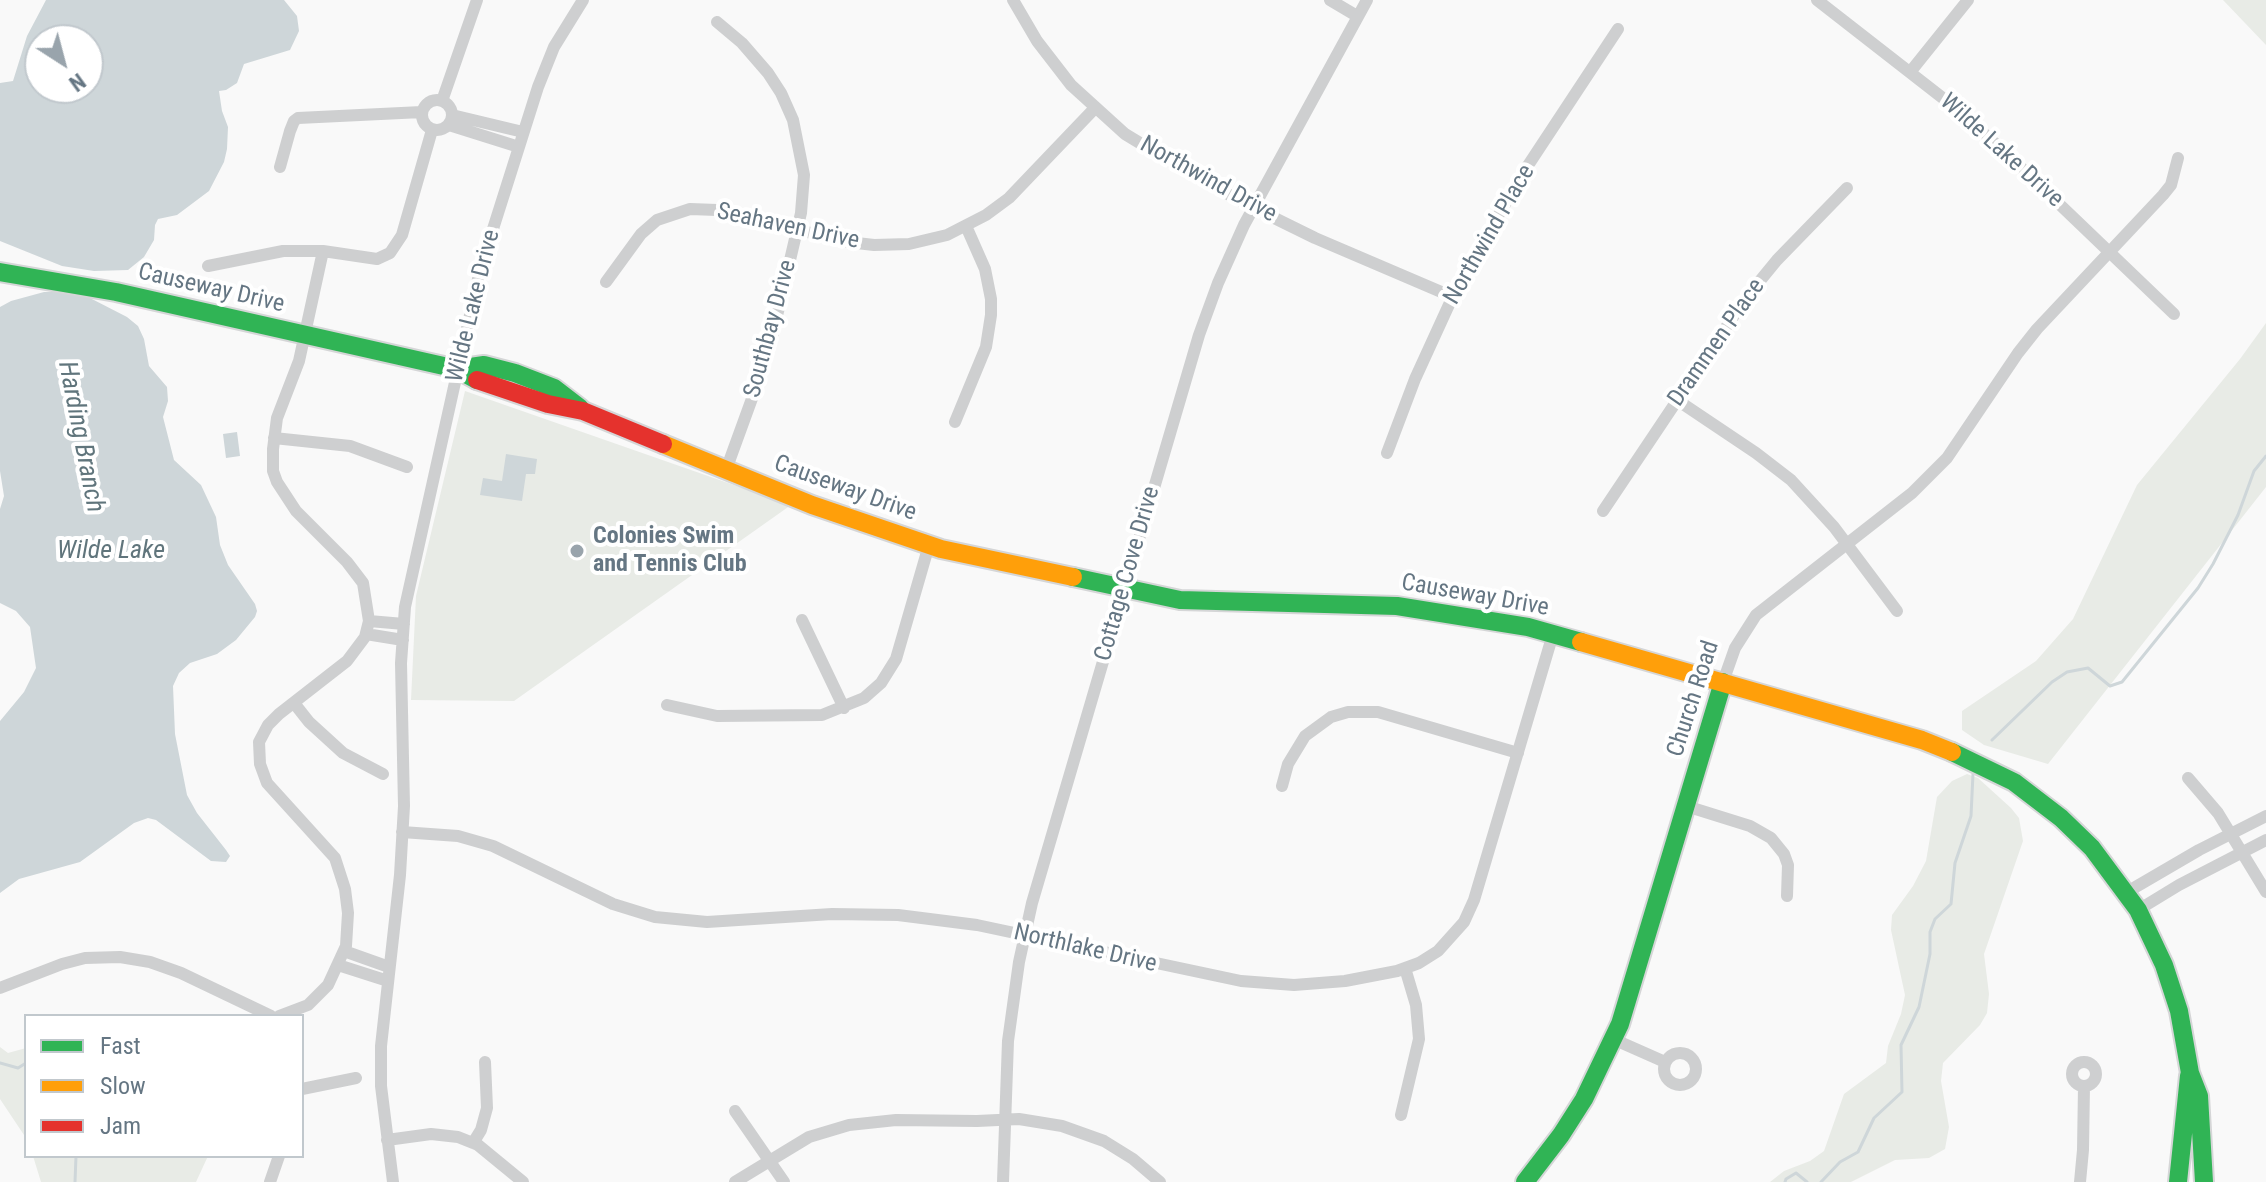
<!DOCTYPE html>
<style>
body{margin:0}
#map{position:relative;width:2266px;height:1182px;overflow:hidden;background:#f9f9f9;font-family:"Roboto Condensed",sans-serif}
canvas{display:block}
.legend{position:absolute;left:24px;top:1014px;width:280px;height:144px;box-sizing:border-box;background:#fff;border:2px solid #c1c8cd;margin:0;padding:10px 14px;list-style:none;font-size:24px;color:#657683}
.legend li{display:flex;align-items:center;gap:16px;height:40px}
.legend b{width:40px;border:2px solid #c1c8cd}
.north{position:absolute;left:24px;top:24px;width:80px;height:80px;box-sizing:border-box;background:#fff;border:2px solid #c1c8cd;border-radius:50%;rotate:144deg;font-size:22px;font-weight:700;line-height:32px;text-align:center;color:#657683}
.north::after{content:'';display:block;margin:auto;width:28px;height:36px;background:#99a4ac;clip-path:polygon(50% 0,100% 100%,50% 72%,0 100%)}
</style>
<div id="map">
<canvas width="2266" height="1182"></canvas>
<ul class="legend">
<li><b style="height:10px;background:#30b455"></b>Fast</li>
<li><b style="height:10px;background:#ff9f0a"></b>Slow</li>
<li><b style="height:10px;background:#e5322d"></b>Jam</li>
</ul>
<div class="north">N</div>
</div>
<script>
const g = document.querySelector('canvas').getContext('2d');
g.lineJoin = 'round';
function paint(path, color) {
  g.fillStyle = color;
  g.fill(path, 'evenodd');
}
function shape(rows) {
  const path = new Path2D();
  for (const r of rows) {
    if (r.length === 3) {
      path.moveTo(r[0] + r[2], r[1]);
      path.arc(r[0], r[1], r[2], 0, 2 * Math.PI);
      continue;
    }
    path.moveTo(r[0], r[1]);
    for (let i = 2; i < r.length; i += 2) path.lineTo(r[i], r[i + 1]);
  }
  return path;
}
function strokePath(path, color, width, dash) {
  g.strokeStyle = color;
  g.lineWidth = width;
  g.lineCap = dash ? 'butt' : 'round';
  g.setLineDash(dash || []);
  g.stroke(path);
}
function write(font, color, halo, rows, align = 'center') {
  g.font = font + ' "Roboto Condensed",sans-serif';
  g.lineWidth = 8;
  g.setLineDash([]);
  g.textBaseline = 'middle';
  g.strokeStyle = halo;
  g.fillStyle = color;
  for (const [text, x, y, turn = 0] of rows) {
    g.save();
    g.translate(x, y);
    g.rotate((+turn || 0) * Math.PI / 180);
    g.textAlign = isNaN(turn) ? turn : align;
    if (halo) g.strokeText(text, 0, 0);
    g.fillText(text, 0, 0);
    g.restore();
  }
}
paint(shape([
 [2223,0,2266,0,2266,45],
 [2266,323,2266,487,2048,764,1984,745,1962,730,1962,711,2036,661,2073,619,2137,485,2240,359],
 [465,391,791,505,514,701,411,700,416,596],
 [1967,774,1978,778,2011,808,2019,818,2023,841,1984,954,1989,994,1987,1013,1980,1025,1943,1063,1941,1081,1949,1127,1945,1149,1929,1158,1895,1160,1851,1182,1770,1182,1784,1171,1810,1161,1824,1151,1844,1094,1886,1063,1888,1046,1901,1014,1905,995,1891,930,1892,915,1913,886,1926,861,1937,797,1952,781],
 [0,1047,8,1053,26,1048,26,1138,0,1099],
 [33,1156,208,1156,196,1182,41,1182]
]), '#e8ebe6');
paint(shape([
 [46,0,284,0,297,16,299,31,290,50,244,64,237,83,226,90,219,91,222,111,228,127,227,149,224,162,209,191,177,215,158,219,155,225,154,240,144,257,128,270,94,271,62,266,0,241,0,83,13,81,27,36],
 [88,40,88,88,40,88,40,40],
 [44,292,70,292,90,298,127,317,138,326,144,339,149,366,167,387,168,401,163,417,174,460,201,485,216,517,220,545,228,565,255,604,257,611,255,617,236,640,217,654,190,663,179,673,173,686,175,734,187,795,197,813,226,850,230,856,226,862,211,861,156,820,148,818,134,823,80,862,19,879,0,893,0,721,24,692,36,668,30,627,16,611,0,603,0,509,4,496,0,471,0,307,11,301],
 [237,432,240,456,226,458,223,434],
 [506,454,537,459,535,474,526,474,522,501,480,495,483,478,502,481]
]), '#ced6d9');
strokePath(shape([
 [1992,740,2052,682,2067,672,2088,668,2110,686,2122,682,2198,588,2213,564,2238,515,2254,471,2266,456],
 [0,1063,18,1068,26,1063],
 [75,1182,76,1156],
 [1785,1182,1786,1179,1796,1173,1807,1182],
 [1821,1182,1840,1162,1858,1152,1874,1118,1902,1092,1901,1045,1919,1007,1930,954,1930,932,1935,919,1951,904,1955,863,1971,816,1973,774]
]), '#ced6d9', 3);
const fast = shape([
 [0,272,116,292,457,369,477,380],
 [457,369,484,365,515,373,554,388,580,408],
 [1073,577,1180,600,1397,606,1528,627,1581,642],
 [1952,752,2014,782,2061,818,2092,848,2138,910,2164,965,2179,1011,2190,1073,2199,1096,2204,1182],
 [1525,1182,1561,1135,1584,1099,1620,1024,1723,682],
 [2178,1182,2189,1076]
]);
const slow = shape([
 [663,444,812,505,941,549,1073,577],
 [1581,642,1922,740,1952,752]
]);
const jam = shape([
 [477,380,548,404,583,411,663,444]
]);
strokePath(fast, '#d5d6d7', 22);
strokePath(slow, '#d5d6d7', 22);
strokePath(jam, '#d5d6d7', 22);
strokePath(shape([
 [1013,0,1037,41,1071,85,1125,134,1196,177,1254,208,1315,238,1453,297],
 [1330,0,1357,16],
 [1817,0,1953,106,2008,155,2174,314],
 [717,22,742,43,768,73,781,93,793,120,804,175,801,213,773,333,758,382,726,470],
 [1911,71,1968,0],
 [437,115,15],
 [442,101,477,0],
 [452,115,523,132],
 [449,125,519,147],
 [280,167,290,131,294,121,298,118,422,112],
 [208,266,283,251,323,251,377,259,390,253,402,235,432,130],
 [606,282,641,234,657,220,690,209,717,210,848,242,874,245,909,244,947,235,986,215,1009,198,1095,108],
 [1677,400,1756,453,1791,480,1834,527,1897,611],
 [955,422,986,347,991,315,991,299,985,269,966,226],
 [274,438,350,446,407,467],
 [1387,453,1415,379,1458,285,1523,173,1618,29],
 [1603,511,1745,299,1777,260,1847,188],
 [802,620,844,708],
 [369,621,404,624],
 [366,634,403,640],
 [1723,682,1735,648,1756,615,1912,493,1947,458,2018,353,2037,329,2163,195,2171,185,2178,158],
 [294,703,309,722,343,753,383,774],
 [667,705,717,716,822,715,864,698,881,683,896,659,929,545],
 [2188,778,2218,813,2266,892],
 [1282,786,1288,764,1305,736,1331,717,1348,712,1378,712,1518,753],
 [1686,806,1750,826,1771,838,1784,854,1788,865,1787,896],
 [402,832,458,836,493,846,613,904,655,917,707,922,832,914,898,915,977,925,1241,981,1294,985,1345,981,1397,971,1419,963,1438,951,1464,922,1474,900,1553,634],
 [2127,892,2199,850,2266,816],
 [2138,910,2179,885,2266,840],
 [344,951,389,967],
 [338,965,388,981],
 [0,988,62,964,85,958,120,957,150,962,181,973,271,1016],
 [279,1016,308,1005,328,985,346,946,348,913,345,889,335,858,267,783,260,764,259,742,268,725,279,714,347,661,365,637,369,621,363,583,347,562,296,511,277,482,273,471,273,449,277,418,299,361,323,251],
 [1613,1039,1665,1062],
 [1680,1069,16],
 [2084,1074,12],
 [302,1089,356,1078],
 [735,1111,784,1182],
 [1401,1115,1419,1039,1416,1005,1405,968],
 [387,1140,431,1134,458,1137,478,1145,523,1182],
 [473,1143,481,1130,487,1108,485,1062],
 [270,1182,279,1156],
 [393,1182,381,1086,381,1046,400,875,404,806,401,663,405,607,480,270,538,87,554,47,583,0],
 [735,1182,809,1137,849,1125,896,1120,977,1121,1019,1119,1062,1126,1104,1141,1133,1159,1160,1182],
 [1003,1182,1008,1041,1019,962,1032,903,1199,335,1218,283,1244,225,1367,0],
 [2080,1182,2083,1150,2084,1086]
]), '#cecfd0', 12);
strokePath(fast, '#30b455', 18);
strokePath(slow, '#ff9f0a', 18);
strokePath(jam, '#e5322d', 18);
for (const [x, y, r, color] of [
 [577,551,8,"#99a4ac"]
]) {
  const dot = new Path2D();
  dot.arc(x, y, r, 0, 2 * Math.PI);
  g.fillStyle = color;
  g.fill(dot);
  strokePath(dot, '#fff', 3);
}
write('24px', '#657683', '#fff', [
 ["Wilde Lake Drive",2001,151,42],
 ["Northwind Drive",1208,180,29],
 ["Seahaven Drive",788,227,12],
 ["Northwind Place",1490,235,-60],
 ["Causeway Drive",211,289,13],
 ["Wilde Lake Drive",474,306,-76],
 ["Southbay Drive",771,329,-75],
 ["Drammen Place",1717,343,-55],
 ["Causeway Drive",845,489,20],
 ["Cottage Cove Drive",1128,574,-74],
 ["Causeway Drive",1475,596,10],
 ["Church Road",1694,699,-72],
 ["Northlake Drive",1085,949,13]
]);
write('bold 24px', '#657683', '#fff', [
 ["Colonies Swim",593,537],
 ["and Tennis Club",593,565]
], 'left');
write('italic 26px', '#60757c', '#fff', [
 ["Harding Branch",80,437,79],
 ["Wilde Lake",111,551]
]);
</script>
